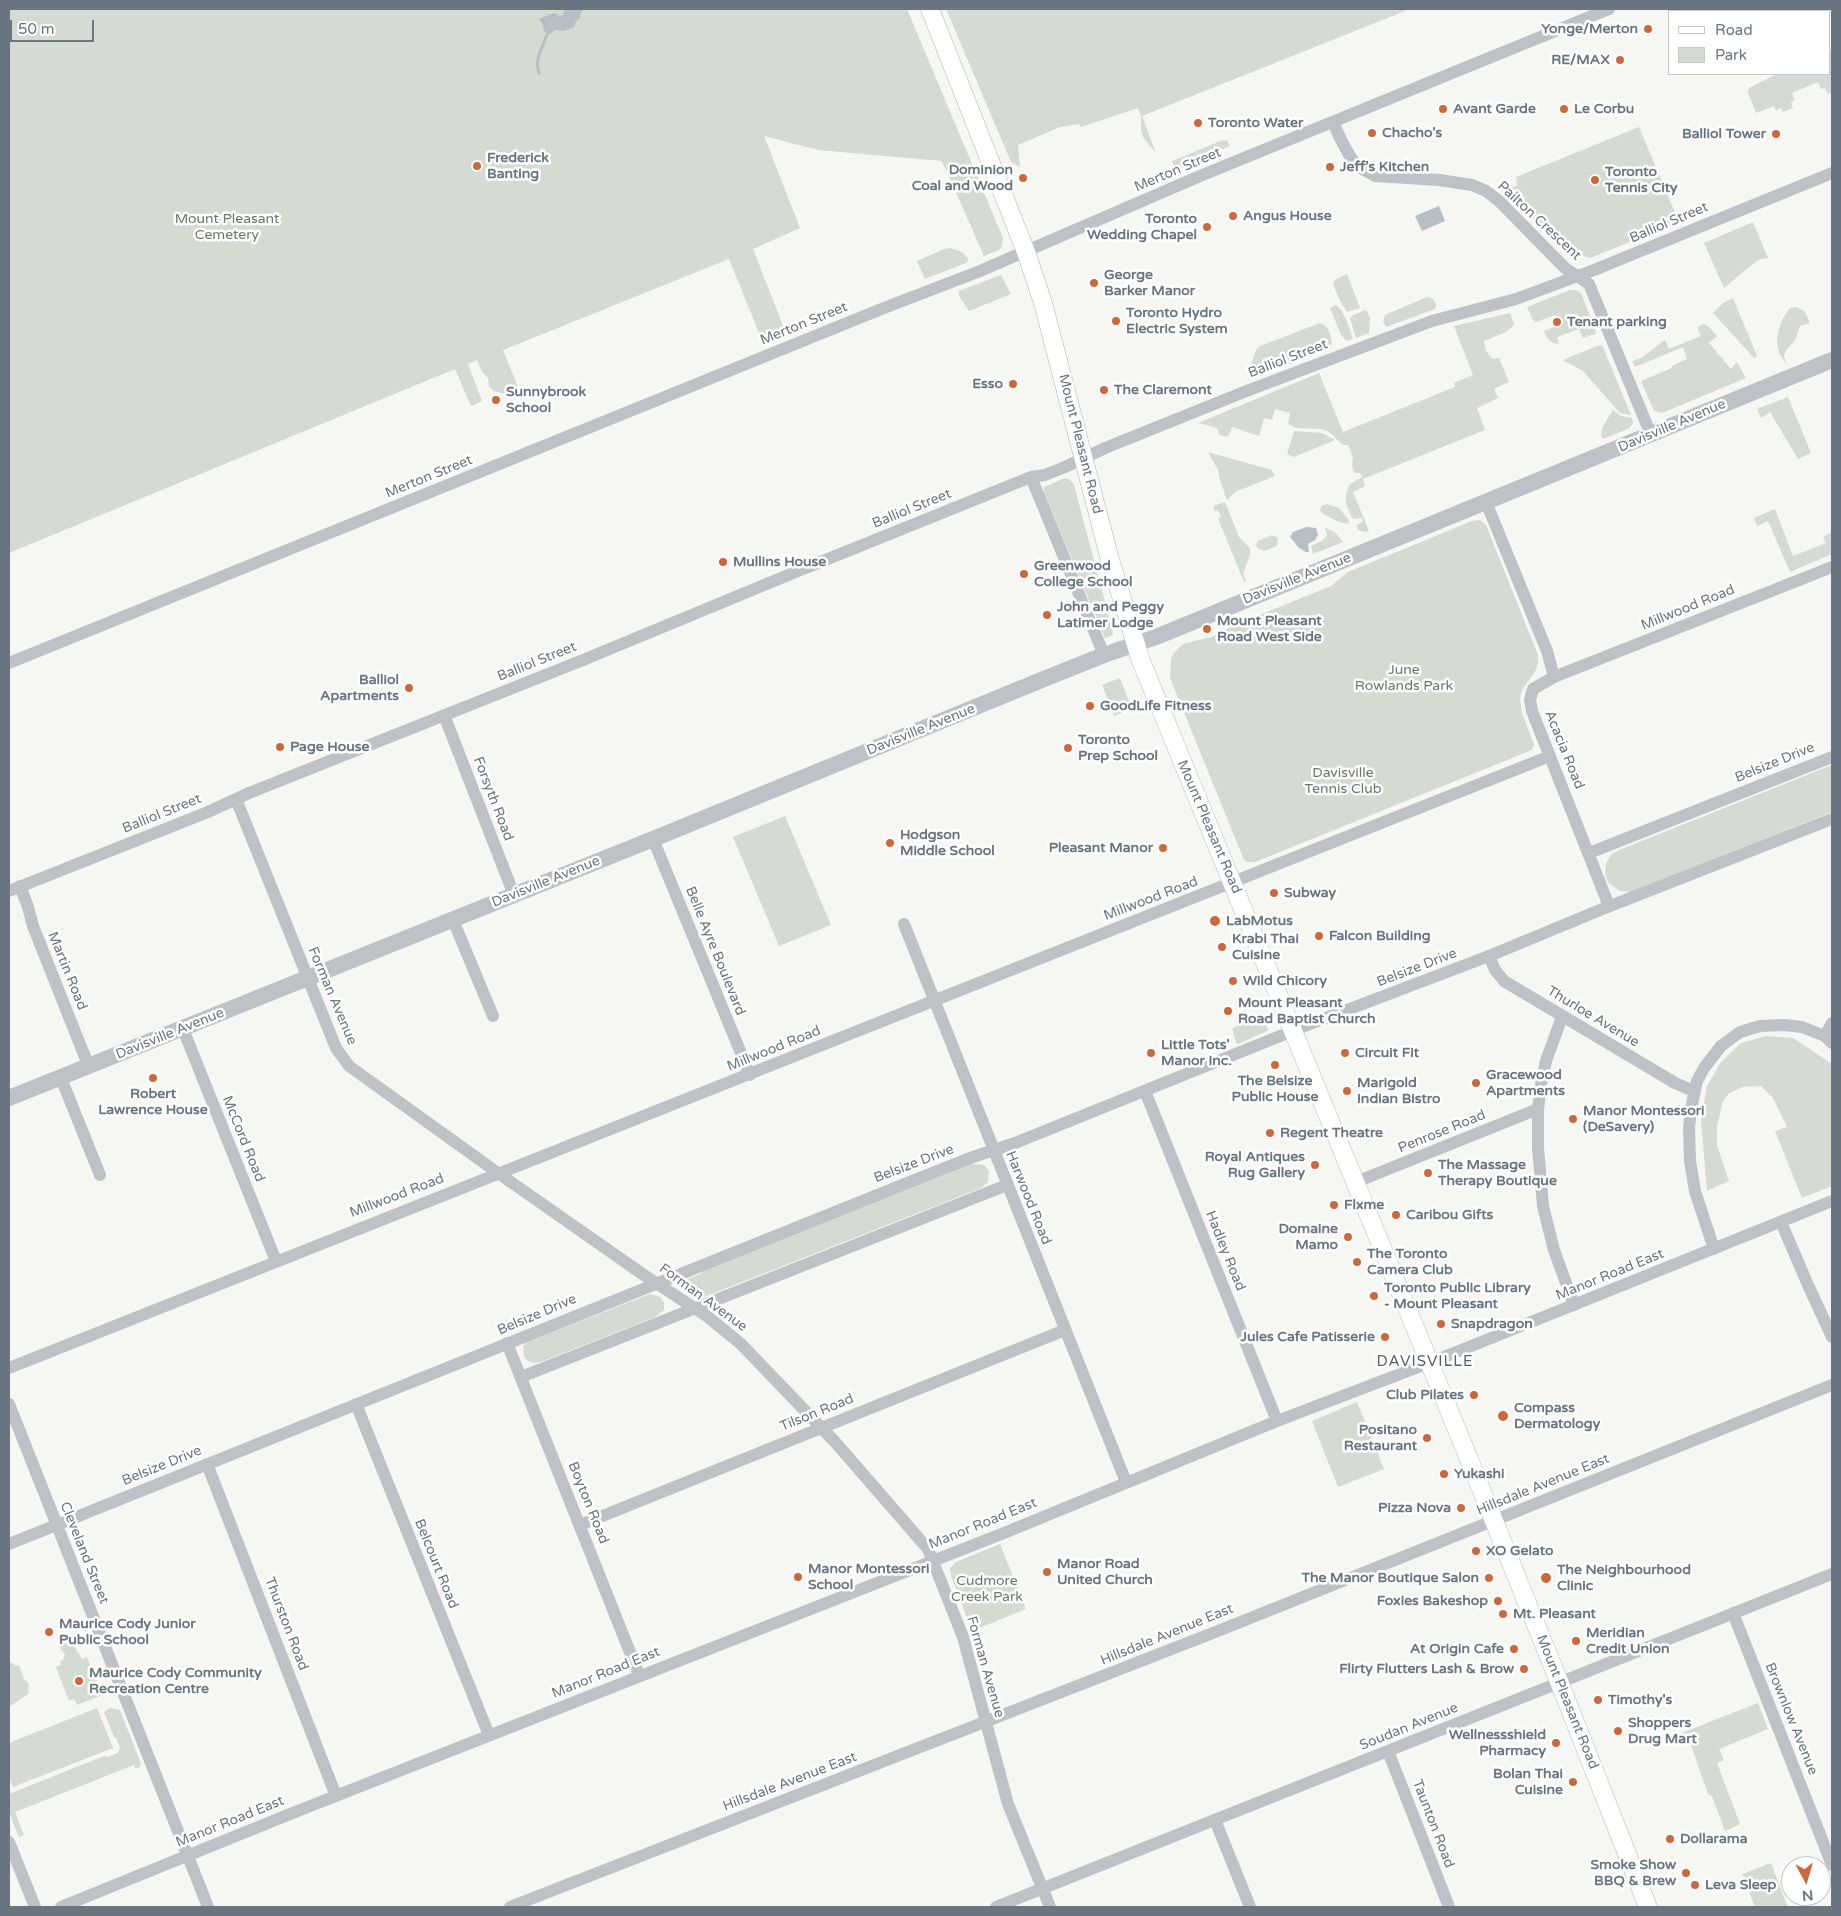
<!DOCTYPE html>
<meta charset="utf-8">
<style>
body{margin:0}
#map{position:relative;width:1841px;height:1916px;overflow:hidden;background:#f6f6f3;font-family:"Varela Round",sans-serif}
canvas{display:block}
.frame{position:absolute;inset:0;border:10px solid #697581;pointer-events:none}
.legend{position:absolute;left:1668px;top:10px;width:162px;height:65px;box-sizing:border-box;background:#fff;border:1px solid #c3c8cd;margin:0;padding:6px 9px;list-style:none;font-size:15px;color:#697581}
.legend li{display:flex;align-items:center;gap:10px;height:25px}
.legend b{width:25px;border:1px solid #c3c8cd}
.north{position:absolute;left:1781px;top:1856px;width:50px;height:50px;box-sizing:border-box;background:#fff;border:1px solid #c3c8cd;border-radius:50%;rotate:174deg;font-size:14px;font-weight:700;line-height:20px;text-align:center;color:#697581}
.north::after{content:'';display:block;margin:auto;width:18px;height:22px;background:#cd673c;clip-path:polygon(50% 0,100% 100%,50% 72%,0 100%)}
.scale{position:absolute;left:10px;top:20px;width:84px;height:22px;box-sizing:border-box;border:2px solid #697581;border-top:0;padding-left:6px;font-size:15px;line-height:18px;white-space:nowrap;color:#697581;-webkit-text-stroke:4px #fff;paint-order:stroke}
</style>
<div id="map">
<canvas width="1841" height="1916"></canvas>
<div class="frame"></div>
<ul class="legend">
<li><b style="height:6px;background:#fff"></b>Road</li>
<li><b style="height:14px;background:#d5dad3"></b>Park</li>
</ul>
<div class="north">N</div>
<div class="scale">50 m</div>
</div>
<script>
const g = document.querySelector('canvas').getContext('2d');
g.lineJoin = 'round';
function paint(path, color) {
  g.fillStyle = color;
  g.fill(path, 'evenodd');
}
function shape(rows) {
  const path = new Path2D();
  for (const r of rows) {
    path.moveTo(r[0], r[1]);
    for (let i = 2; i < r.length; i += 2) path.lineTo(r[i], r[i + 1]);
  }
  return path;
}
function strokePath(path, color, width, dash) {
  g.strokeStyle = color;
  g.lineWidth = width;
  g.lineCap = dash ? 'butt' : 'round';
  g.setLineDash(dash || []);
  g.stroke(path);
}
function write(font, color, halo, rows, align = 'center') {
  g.font = font + ' "Varela Round",sans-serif';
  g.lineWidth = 5;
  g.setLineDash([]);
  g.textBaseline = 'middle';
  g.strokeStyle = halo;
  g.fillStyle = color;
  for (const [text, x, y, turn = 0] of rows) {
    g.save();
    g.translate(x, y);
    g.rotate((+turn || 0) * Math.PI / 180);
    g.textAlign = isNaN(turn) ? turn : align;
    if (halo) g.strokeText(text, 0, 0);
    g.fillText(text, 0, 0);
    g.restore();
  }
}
paint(shape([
 [9,9,907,9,1003,238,1002,246,999,250,984,256,942,161,818,150,764,136,800,228,753,249,787,336,764,345,729,259,503,350,521,394,507,399,505,394,494,391,489,386,488,378,482,372,477,360,468,364,482,401,471,406,455,369,9,553],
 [946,9,1410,9,1142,116,1156,153,1143,137,1141,130,1141,116,1138,108,1081,127,1079,124,1060,127,1018,145,1020,167,1011,162],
 [1832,50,1832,92,1828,94,1825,88,1821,89,1818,82,1792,93,1795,100,1791,102,1793,108,1783,112,1781,108,1776,110,1774,106,1756,113,1748,92,1749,88,1777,74,1830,74,1830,51],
 [1639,127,1679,222,1590,258,1570,251,1557,244,1508,192,1509,188,1517,186,1516,177],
 [1223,140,1224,141,1227,140,1230,146,1191,162,1192,164,1176,171,1172,161],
 [1753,222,1768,258,1758,260,1724,288,1704,243],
 [951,248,962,252,968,258,968,262,925,279,917,261,944,249],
 [1347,274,1360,308,1347,312,1340,301,1333,284,1335,280],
 [1001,275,1011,294,969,311,959,296,959,291],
 [1570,290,1576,290,1581,293,1596,331,1595,334,1583,338,1579,329,1557,337,1559,344,1553,343,1547,338,1544,331,1559,325,1555,315,1536,322,1533,320,1527,307],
 [1427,297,1433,299,1436,304,1435,309,1386,327,1383,321,1385,315],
 [1733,298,1757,356,1754,358,1713,313,1723,303],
 [1336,305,1341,310,1347,321,1353,339,1347,341,1341,335,1330,308],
 [1797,307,1805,312,1810,323,1800,326,1795,340,1785,352,1784,356,1787,365,1779,353,1777,343,1778,333,1782,320,1790,308],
 [1366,310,1370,318,1369,333,1356,338,1350,318,1353,315],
 [1510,313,1514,324,1511,328,1504,333,1484,341,1486,351,1492,359,1499,358,1509,382,1494,389,1498,398,1477,408,1485,430,1363,479,1365,486,1353,492,1369,531,1365,532,1358,530,1357,525,1363,521,1362,518,1357,519,1352,518,1346,504,1346,494,1350,484,1362,477,1360,473,1355,473,1353,470,1352,465,1353,457,1348,445,1343,445,1329,432,1322,429,1296,428,1288,424,1290,413,1275,409,1272,420,1264,418,1259,436,1232,427,1228,437,1219,435,1218,429,1214,427,1198,423,1319,373,1343,432,1455,387,1454,383,1473,375,1454,326],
 [1320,323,1326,326,1329,331,1332,342,1330,348,1254,378,1248,373,1256,350,1260,346],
 [1703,324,1708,326,1717,336,1709,343,1731,369,1737,362,1746,378,1662,413,1654,411,1641,381,1672,368,1672,366,1687,359,1683,347,1635,367,1632,361,1641,358,1665,340,1669,349,1701,336,1697,327],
 [1602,345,1631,415,1620,413,1583,371,1563,360,1597,346],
 [1788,397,1811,453,1798,459,1770,412,1761,418,1757,409],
 [1613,410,1621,416,1632,418,1633,423,1630,428,1603,439,1601,435,1602,428],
 [1294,431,1322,433,1335,440,1294,457,1287,454],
 [1208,452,1272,470,1275,476,1235,492,1227,500,1220,480,1218,470],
 [1065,478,1070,480,1074,485,1112,629,1113,635,1105,638,1044,493,1044,487],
 [1225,502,1239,537,1250,548,1250,555,1243,574,1246,581,1244,582,1218,518,1221,517,1218,510,1215,511,1213,506],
 [1327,504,1339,508,1349,520,1349,524,1339,522,1323,514,1320,511,1321,506],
 [1775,509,1793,556,1826,543,1823,537,1832,532,1832,554,1790,572,1768,521,1757,526,1754,518],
 [1480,520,1486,525,1538,655,1538,663,1536,670,1522,690,1520,698,1522,713,1534,744,1532,750,1255,862,1247,862,1244,860,1170,678,1171,660,1173,654,1183,644,1211,637,1235,625,1331,586,1348,572,1472,521],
 [1324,527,1336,533,1343,542,1313,554,1311,546,1322,541,1327,536,1326,530],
 [1272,535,1278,538,1277,546,1264,551,1257,548,1256,545,1258,541],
 [1120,678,1132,709,1114,716,1102,685],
 [1832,765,1832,812,1632,892,1620,891,1608,882,1605,875,1606,863,1612,854,1619,850],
 [785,816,831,925,779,946,733,837],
 [1263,1016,1268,1030,1267,1031,1238,1044,1236,1042,1232,1028],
 [1766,1036,1793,1038,1832,1064,1832,1186,1802,1198,1775,1131,1787,1127,1773,1098,1761,1086,1743,1087,1729,1093,1723,1101,1717,1126,1717,1145,1729,1181,1707,1191,1701,1120,1707,1086,1721,1062,1741,1043],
 [971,1162,973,1164,984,1165,989,1171,988,1182,981,1188,704,1297,692,1295,686,1290,686,1282,688,1279,702,1273,705,1268],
 [650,1294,660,1297,664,1303,664,1310,655,1317,541,1362,534,1363,528,1361,524,1357,523,1346,527,1342],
 [1357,1402,1384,1469,1338,1487,1312,1421],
 [1000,1544,1026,1609,972,1631,951,1576,950,1568,956,1562],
 [71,1641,82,1659,87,1657,102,1695,77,1705,74,1699,69,1701,56,1667,61,1665,60,1661,63,1660,65,1655,59,1646],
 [9,1661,16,1666,19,1665,24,1679,29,1684,28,1694,9,1707],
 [1758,1703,1768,1729,1719,1749,1724,1760,1717,1763,1740,1824,1725,1831,1712,1796,1708,1794,1690,1742,1679,1734],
 [97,1708,113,1748,13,1787,9,1777,9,1743],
 [110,1708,120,1710,141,1764,140,1767,135,1769,134,1765,15,1812,24,1835,19,1837,9,1812,9,1794,104,1756,108,1757,118,1753,120,1747,116,1738,114,1737,104,1712],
 [1771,1863,1788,1907,1755,1907,1742,1874]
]), '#d5dad3');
paint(shape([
 [565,9,583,9,580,15,580,18,576,21,574,27,564,31,555,30,551,34,544,31,543,25,539,19,554,13,559,16,563,15],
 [1439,206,1445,221,1422,231,1415,216],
 [1306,527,1316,528,1318,535,1315,540,1308,544,1309,552,1306,552,1299,548,1290,537,1293,532]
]), '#b6bfc4');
strokePath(shape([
 [539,73,537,64,539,55,548,32]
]), '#b6bfc4', 3);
const secondary = shape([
 [930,9,1026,252,1043,303,1110,560,1141,661,1462,1442,1560,1684,1648,1907]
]);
strokePath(secondary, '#b1b5b9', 19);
strokePath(shape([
 [1333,122,1341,140,1351,158,1359,167,1375,176,1439,180,1472,185,1486,191,1499,201,1565,268,1589,284,1651,435],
 [1031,477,1104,655],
 [1486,502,1547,651,1554,677],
 [9,663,884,308,980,271,1200,176,1609,9],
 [444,715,514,895],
 [236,799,336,1048,349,1066,498,1173,641,1273,708,1317,741,1344,836,1443,928,1549,963,1637,1008,1804,1050,1907],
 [653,839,750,1075],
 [1589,853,1832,757],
 [20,886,28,907,33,926,89,1067],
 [9,891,208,812,249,793,583,660,798,571,1031,477,1045,475,1065,467,1105,448,1249,390,1432,321,1516,299,1594,270,1832,173],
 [1609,906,1532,711,1530,700,1533,689,1554,677,1832,567],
 [453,920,493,1016],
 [904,924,1126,1482],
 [1489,956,1495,970,1504,981,1675,1083,1694,1091],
 [1562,1017,1546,1061,1541,1085,1538,1109,1538,1148,1543,1206,1554,1250,1574,1305],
 [183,1029,276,1261],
 [1825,1036,1832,1023],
 [61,1078,100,1175],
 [1145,1091,1277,1421],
 [1356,1182,1538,1109],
 [1781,1222,1808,1285,1832,1337],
 [1714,1249,1695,1191,1690,1161,1689,1127,1692,1104,1697,1081,1704,1068,1721,1046,1740,1032,1760,1026,1784,1025,1802,1027,1825,1036,1832,1043],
 [507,1343,639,1675],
 [9,1368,1550,756],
 [521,1377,1007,1185],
 [9,1404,208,1907],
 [356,1404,489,1735],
 [207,1464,336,1796],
 [580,1525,1065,1330],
 [9,1544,907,1183,970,1158,1015,1143,1310,1024,1489,956,1600,910,1832,819],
 [1733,1613,1832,1865],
 [1388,1751,1449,1907],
 [1215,1820,1250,1907],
 [9,1842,35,1907],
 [61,1907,295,1812,1004,1533,1277,1421,1429,1363,1832,1201],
 [510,1907,1218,1631,1832,1385],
 [996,1907,1832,1574]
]), '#bec1c5', 12);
strokePath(shape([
 [9,1098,663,835,1039,681,1104,655,1156,637,1832,360]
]), '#bec1c5', 16);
strokePath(secondary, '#fff', 18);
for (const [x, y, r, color] of [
 [1648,29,5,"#cd673c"],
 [1620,60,5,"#cd673c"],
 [1443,109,5,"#cd673c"],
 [1564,109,5,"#cd673c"],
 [1198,123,5,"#cd673c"],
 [1372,133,5,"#cd673c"],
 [1776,134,5,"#cd673c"],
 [477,166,5,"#cd673c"],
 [1330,167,5,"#cd673c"],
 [1023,178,5,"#cd673c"],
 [1595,180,5,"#cd673c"],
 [1233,216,5,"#cd673c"],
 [1207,227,5,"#cd673c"],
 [1094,283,5,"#cd673c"],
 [1116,321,5,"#cd673c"],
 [1557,322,5,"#cd673c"],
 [1013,384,5,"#cd673c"],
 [1104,390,5,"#cd673c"],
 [496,400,5,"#cd673c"],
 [723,562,5,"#cd673c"],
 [1024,574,5,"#cd673c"],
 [1047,615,5,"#cd673c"],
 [1207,629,5,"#cd673c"],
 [409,688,5,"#cd673c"],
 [1090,706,5,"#cd673c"],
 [280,747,5,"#cd673c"],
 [1068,748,5,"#cd673c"],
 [890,843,5,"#cd673c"],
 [1163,848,5,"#cd673c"],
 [1274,893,5,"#cd673c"],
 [1215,921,6,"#cd673c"],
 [1319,936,5,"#cd673c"],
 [1222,947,5,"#cd673c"],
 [1233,981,5,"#cd673c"],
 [1228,1011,5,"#cd673c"],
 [1151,1053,5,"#cd673c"],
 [1345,1053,5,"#cd673c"],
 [1275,1065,5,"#cd673c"],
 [153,1078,5,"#cd673c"],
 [1476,1083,5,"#cd673c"],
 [1347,1091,5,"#cd673c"],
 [1573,1119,5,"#cd673c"],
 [1270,1133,5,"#cd673c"],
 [1315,1165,5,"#cd673c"],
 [1428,1173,5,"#cd673c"],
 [1334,1205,5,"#cd673c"],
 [1396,1215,5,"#cd673c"],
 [1348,1237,5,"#cd673c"],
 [1357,1262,5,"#cd673c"],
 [1374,1296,5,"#cd673c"],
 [1441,1324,5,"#cd673c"],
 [1385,1337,5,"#cd673c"],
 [1474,1395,5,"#cd673c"],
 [1503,1416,6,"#cd673c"],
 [1427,1438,5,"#cd673c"],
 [1444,1474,5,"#cd673c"],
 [1461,1508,5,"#cd673c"],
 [1476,1551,5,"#cd673c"],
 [1047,1572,5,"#cd673c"],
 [798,1577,5,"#cd673c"],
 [1489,1578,5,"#cd673c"],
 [1546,1578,6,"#cd673c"],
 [1498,1601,5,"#cd673c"],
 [1503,1614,5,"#cd673c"],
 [49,1632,5,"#cd673c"],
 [1576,1641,5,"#cd673c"],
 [1514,1649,5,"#cd673c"],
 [1524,1669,5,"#cd673c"],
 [79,1681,5,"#cd673c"],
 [1598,1700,5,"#cd673c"],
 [1618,1731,5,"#cd673c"],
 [1556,1743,5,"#cd673c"],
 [1573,1782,5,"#cd673c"],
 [1670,1839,5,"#cd673c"],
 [1686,1873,5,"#cd673c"],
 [1695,1885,5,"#cd673c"]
]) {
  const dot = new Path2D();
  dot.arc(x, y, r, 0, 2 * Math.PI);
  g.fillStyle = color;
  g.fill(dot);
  strokePath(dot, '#fff', 2);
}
write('bold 14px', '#697581', '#fff', [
 ["Yonge/Merton",1638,29,"right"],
 ["RE/MAX",1610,60,"right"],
 ["Avant Garde",1453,109],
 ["Le Corbu",1574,109],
 ["Toronto Water",1208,123],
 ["Chacho's",1382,133],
 ["Balliol Tower",1766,134,"right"],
 ["Frederick",487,158],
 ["Banting",487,174],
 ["Jeff’s Kitchen",1340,167],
 ["Dominion",1013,170,"right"],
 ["Coal and Wood",1013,186,"right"],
 ["Toronto",1605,172],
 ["Tennis City",1605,188],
 ["Angus House",1243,216],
 ["Toronto",1197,219,"right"],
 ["Wedding Chapel",1197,235,"right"],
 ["George",1104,275],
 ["Barker Manor",1104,291],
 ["Toronto Hydro",1126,313],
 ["Electric System",1126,329],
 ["Tenant parking",1567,322],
 ["Esso",1003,384,"right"],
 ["The Claremont",1114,390],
 ["Sunnybrook",506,392],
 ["School",506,408],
 ["Mullins House",733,562],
 ["Greenwood",1034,566],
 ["College School",1034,582],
 ["John and Peggy",1057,607],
 ["Latimer Lodge",1057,623],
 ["Mount Pleasant",1217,621],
 ["Road West Side",1217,637],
 ["Balliol",399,680,"right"],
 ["Apartments",399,696,"right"],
 ["GoodLife Fitness",1100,706],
 ["Toronto",1078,740],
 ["Prep School",1078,756],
 ["Page House",290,747],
 ["Hodgson",900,835],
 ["Middle School",900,851],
 ["Pleasant Manor",1153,848,"right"],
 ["Subway",1284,893],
 ["LabMotus",1226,921],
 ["Falcon Building",1329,936],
 ["Krabi Thai",1232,939],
 ["Cuisine",1232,955],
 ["Wild Chicory",1243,981],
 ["Mount Pleasant",1238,1003],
 ["Road Baptist Church",1238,1019],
 ["Little Tots'",1161,1045],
 ["Manor Inc.",1161,1061],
 ["Circuit Fit",1355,1053],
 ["Gracewood",1486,1075],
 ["Apartments",1486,1091],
 ["The Belsize",1275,1081,"center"],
 ["Public House",1275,1097,"center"],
 ["Marigold",1357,1083],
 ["Indian Bistro",1357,1099],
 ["Robert",153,1094,"center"],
 ["Lawrence House",153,1110,"center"],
 ["Manor Montessori",1583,1111],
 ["(DeSavery)",1583,1127],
 ["Regent Theatre",1280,1133],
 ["Royal Antiques",1305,1157,"right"],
 ["Rug Gallery",1305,1173,"right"],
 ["The Massage",1438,1165],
 ["Therapy Boutique",1438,1181],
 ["Flxme",1344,1205],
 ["Caribou Gifts",1406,1215],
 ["Domaine",1338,1229,"right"],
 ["Mamo",1338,1245,"right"],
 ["The Toronto",1367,1254],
 ["Camera Club",1367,1270],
 ["Toronto Public Library",1384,1288],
 ["- Mount Pleasant",1384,1304],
 ["Snapdragon",1451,1324],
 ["Jules Cafe Patisserie",1375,1337,"right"],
 ["Club Pilates",1464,1395,"right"],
 ["Compass",1514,1408],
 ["Dermatology",1514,1424],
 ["Positano",1417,1430,"right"],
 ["Restaurant",1417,1446,"right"],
 ["Yukashi",1454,1474],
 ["Pizza Nova",1451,1508,"right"],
 ["XO Gelato",1486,1551],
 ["Manor Road",1057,1564],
 ["United Church",1057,1580],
 ["Manor Montessori",808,1569],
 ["School",808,1585],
 ["The Neighbourhood",1557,1570],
 ["Clinic",1557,1586],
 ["The Manor Boutique Salon",1479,1578,"right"],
 ["Foxies Bakeshop",1488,1601,"right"],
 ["Mt. Pleasant",1513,1614],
 ["Maurice Cody Junior",59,1624],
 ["Public School",59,1640],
 ["Meridian",1586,1633],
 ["Credit Union",1586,1649],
 ["At Origin Cafe",1504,1649,"right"],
 ["Flirty Flutters Lash & Brow",1514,1669,"right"],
 ["Maurice Cody Community",89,1673],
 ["Recreation Centre",89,1689],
 ["Timothy's",1608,1700],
 ["Shoppers",1628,1723],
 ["Drug Mart",1628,1739],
 ["Wellnessshield",1546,1735,"right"],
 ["Pharmacy",1546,1751,"right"],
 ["Bolan Thai",1563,1774,"right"],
 ["Cuisine",1563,1790,"right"],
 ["Dollarama",1680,1839],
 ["Smoke Show",1676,1865,"right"],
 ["BBQ & Brew",1676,1881,"right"],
 ["Leva Sleep",1705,1885]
], 'left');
write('14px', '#697581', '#fff', [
 ["Merton Street",1178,170,-23],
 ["Pailton Crescent",1539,221,43],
 ["Balliol Street",1669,223,-23],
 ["Merton Street",804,324,-22],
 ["Balliol Street",1288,359,-21],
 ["Davisville Avenue",1672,426,-23],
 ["Mount Pleasant Road",1080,444,76],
 ["Merton Street",429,477,-22],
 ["Balliol Street",912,509,-22],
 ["Davisville Avenue",1297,579,-22],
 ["Millwood Road",1688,608,-22],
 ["Balliol Street",537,662,-22],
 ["Davisville Avenue",921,730,-22],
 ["Acacia Road",1564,750,68],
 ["Belsize Drive",1775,763,-22],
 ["Forsyth Road",493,799,69],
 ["Balliol Street",162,814,-22],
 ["Mount Pleasant Road",1209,827,67],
 ["Davisville Avenue",546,882,-22],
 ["Millwood Road",1151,899,-21],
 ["Belle Ayre Boulevard",715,951,68],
 ["Belsize Drive",1417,968,-21],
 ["Martin Road",67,971,68],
 ["Forman Avenue",332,996,67],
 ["Thurloe Avenue",1593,1017,31],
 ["Davisville Avenue",170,1034,-22],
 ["Millwood Road",774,1049,-22],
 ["Penrose Road",1442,1132,-22],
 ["McCord Road",243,1139,68],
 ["Belsize Drive",914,1164,-21],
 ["Millwood Road",397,1196,-21],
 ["Harwood Road",1028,1198,68],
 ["Hadley Road",1225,1251,68],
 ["Manor Road East",1610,1275,-22],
 ["Forman Avenue",703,1298,36],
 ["Belsize Drive",537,1315,-23],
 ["Tilson Road",817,1413,-22],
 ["Belsize Drive",162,1466,-22],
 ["Hillsdale Avenue East",1543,1485,-22],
 ["Boyton Road",588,1503,68],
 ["Manor Road East",983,1524,-22],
 ["Cleveland Street",84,1553,68],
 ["Belcourt Road",436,1564,68],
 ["Thurston Road",286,1624,69],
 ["Hillsdale Avenue East",1167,1635,-22],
 ["Forman Avenue",985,1667,74],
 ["Manor Road East",606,1673,-22],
 ["Mount Pleasant Road",1567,1702,68],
 ["Brownlow Avenue",1791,1719,68],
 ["Soudan Avenue",1409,1727,-22],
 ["Hillsdale Avenue East",790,1782,-21],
 ["Manor Road East",230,1822,-22],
 ["Taunton Road",1433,1824,69]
]);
write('14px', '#697967', '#fff', [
 ["Mount Pleasant",227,219],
 ["Cemetery",227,235],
 ["June",1404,670],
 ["Rowlands Park",1404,686],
 ["Davisville",1343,773],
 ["Tennis Club",1343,789],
 ["Cudmore",987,1581],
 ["Creek Park",987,1597]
]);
g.letterSpacing = '1px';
write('15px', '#565e67', '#fff', [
 ["DAVISVILLE",1425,1362]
]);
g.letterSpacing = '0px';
</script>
